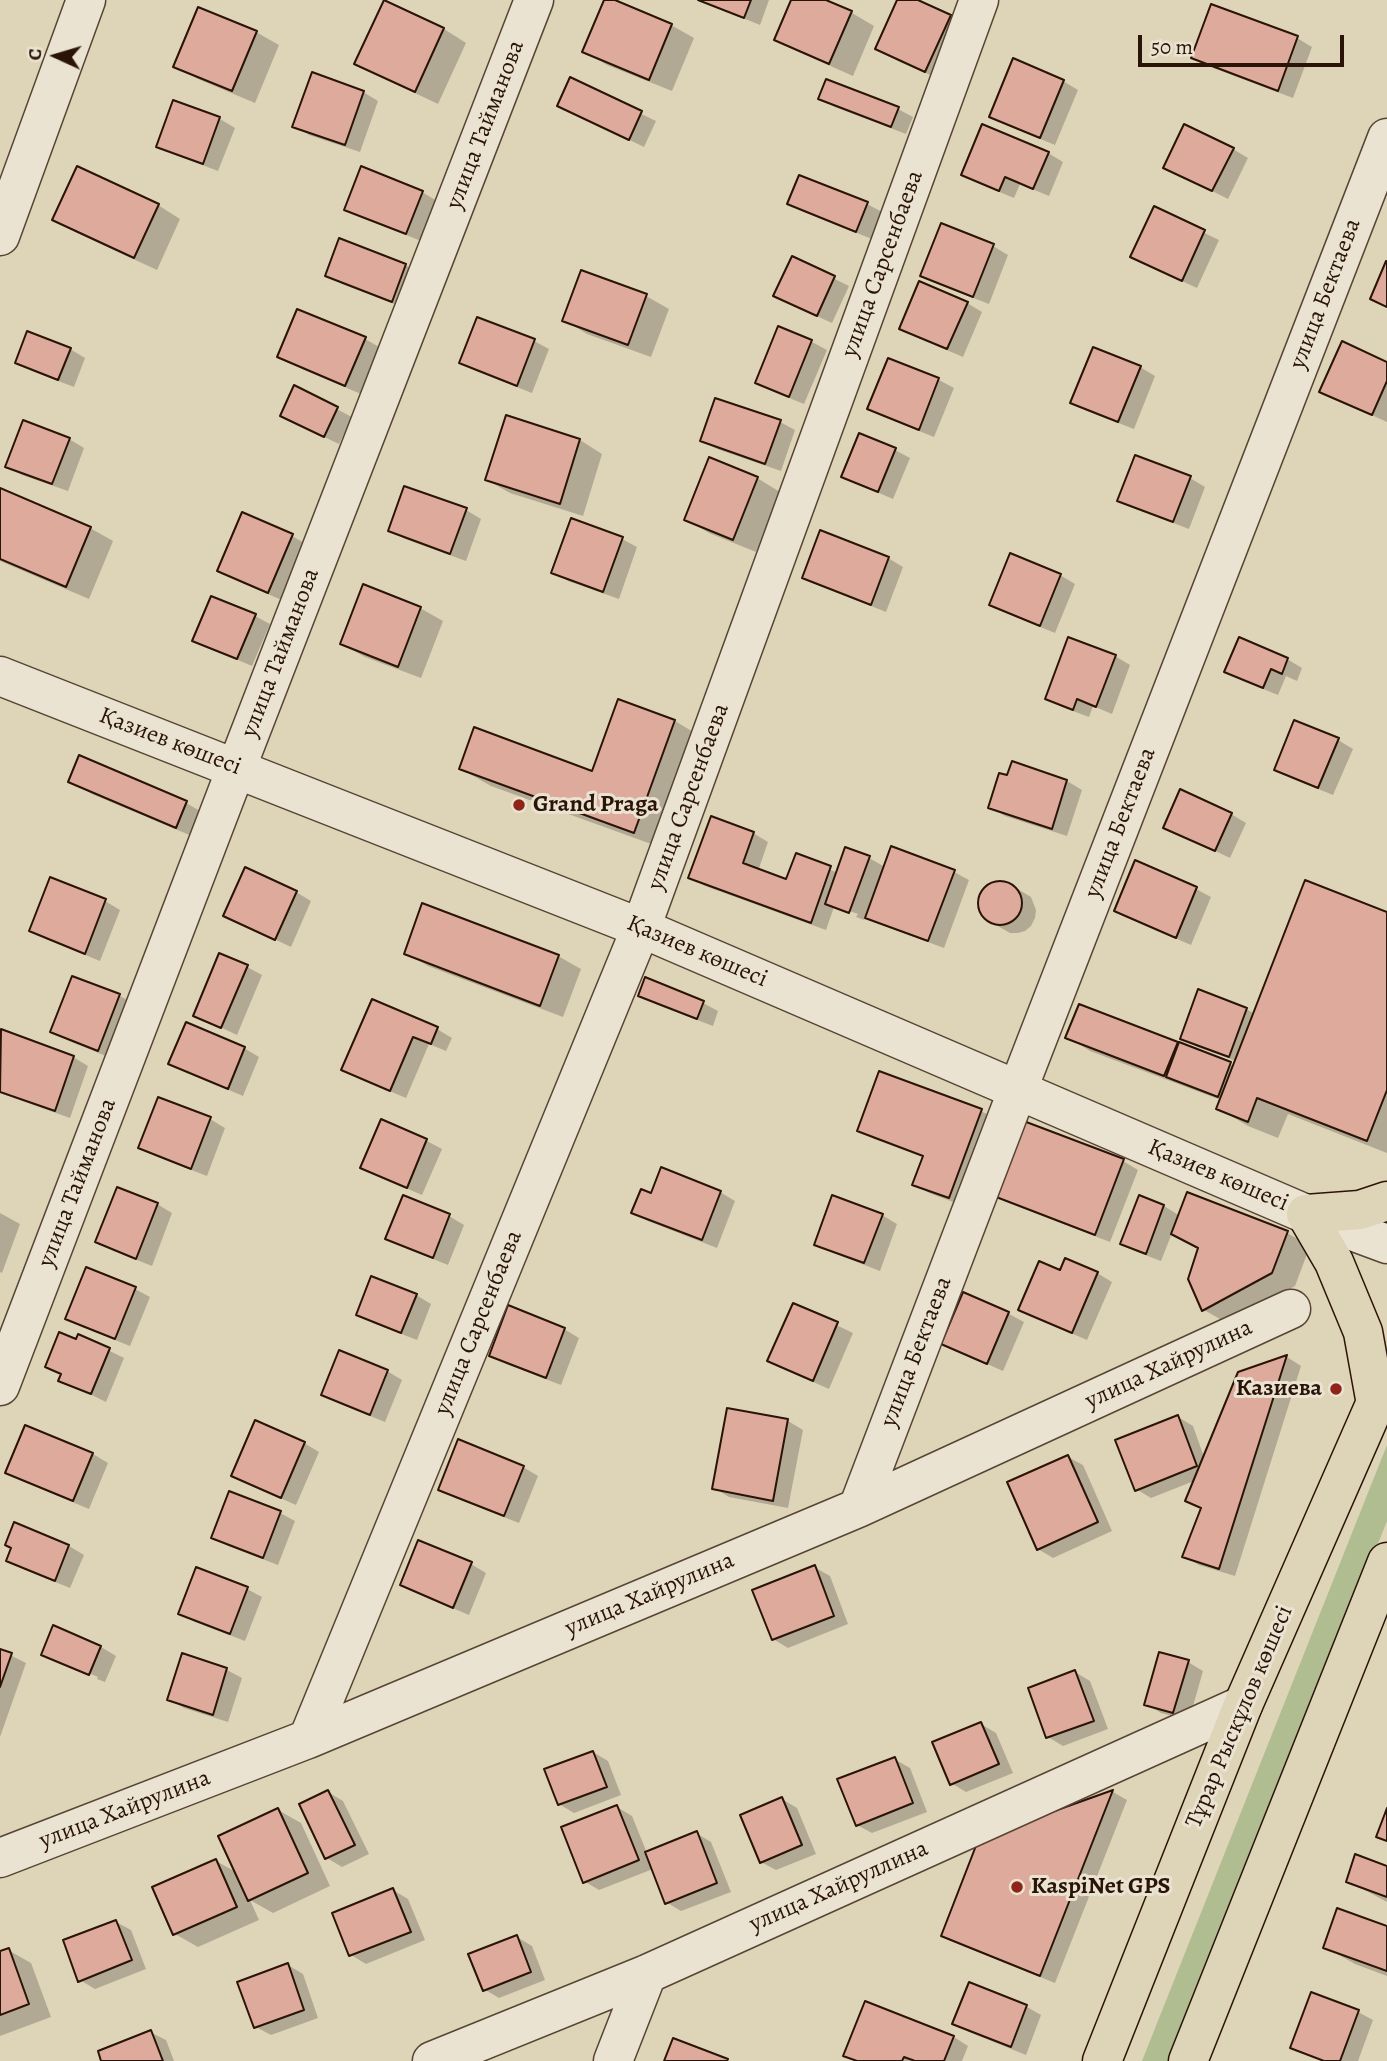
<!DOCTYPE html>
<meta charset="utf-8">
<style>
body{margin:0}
#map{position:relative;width:1387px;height:2061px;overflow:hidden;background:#ded4b8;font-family:Alegreya,serif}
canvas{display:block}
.north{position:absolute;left:21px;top:21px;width:70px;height:70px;-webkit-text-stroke:5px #eae3d1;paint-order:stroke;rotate:274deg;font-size:19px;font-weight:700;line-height:28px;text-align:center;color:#2a1407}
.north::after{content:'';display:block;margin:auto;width:24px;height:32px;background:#2a1407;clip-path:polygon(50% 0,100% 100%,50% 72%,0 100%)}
.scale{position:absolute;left:1138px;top:35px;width:206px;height:32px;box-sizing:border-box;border:4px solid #2a1407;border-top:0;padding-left:9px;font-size:21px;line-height:24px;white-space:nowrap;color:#2a1407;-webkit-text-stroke:5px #eae3d1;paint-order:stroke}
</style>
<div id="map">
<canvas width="1387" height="2061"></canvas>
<div class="north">С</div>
<div class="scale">50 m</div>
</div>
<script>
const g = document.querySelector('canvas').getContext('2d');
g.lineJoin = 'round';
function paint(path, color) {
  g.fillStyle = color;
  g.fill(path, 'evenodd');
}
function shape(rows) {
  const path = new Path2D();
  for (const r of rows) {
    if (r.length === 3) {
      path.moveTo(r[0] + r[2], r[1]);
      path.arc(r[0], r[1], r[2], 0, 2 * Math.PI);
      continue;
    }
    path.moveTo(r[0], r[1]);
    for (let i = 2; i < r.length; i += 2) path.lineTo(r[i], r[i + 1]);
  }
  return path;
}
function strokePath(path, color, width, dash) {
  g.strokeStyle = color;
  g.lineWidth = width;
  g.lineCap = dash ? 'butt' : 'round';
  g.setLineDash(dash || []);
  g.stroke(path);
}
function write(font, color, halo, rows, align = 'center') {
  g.font = font + ' Alegreya,serif';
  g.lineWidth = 6;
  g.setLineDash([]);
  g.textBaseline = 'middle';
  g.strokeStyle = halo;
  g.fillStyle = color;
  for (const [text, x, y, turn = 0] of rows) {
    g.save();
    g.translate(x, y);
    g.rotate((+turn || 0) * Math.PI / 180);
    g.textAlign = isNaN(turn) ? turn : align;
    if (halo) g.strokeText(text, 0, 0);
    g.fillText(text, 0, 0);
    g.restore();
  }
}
paint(shape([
 [1387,1445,1387,1521,1172,2061,1142,2061]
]), '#afbd90');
paint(shape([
 [606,0,610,0,671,25,694,38,672,91,607,65,584,51],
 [698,0,769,0,760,25],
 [793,0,822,0,852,13,874,26,853,76,799,52,776,39],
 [899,0,914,0,950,16,973,29,949,83,900,62,878,48],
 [385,2,444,29,466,43,438,104,379,76,357,63],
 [256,32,279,45,255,103,198,79,175,66],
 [1297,38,1312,47,1293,98,1208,66,1193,57],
 [571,80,656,121,644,147,559,106],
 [1063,81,1078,90,1055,145,1006,125,991,116],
 [363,92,378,101,360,152,309,135,295,126],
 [820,98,898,109,913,117,906,134,835,107],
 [174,102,220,119,235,128,218,171,173,154,158,146],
 [1233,149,1248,158,1228,199,1180,175],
 [1048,153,1063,162,1049,196,1020,184,1014,198,978,183,963,175],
 [362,169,422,192,437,201,421,241,361,217,346,209],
 [789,203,867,204,882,212,872,239,804,212],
 [158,205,180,219,157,270,77,233,54,220],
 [1155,209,1219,240,1197,288,1147,265],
 [993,246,1008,255,989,304,937,284,922,275],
 [792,258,849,286,832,323,790,304],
 [405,265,420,274,407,309,342,284,327,275],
 [646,296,669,309,651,357,587,334,564,320],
 [967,303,982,312,963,357,916,337,901,328],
 [779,328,812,342,827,350,804,404,772,391,757,382],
 [365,339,388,352,368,397,302,369,279,356],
 [534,341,549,349,532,393,476,371,461,362],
 [70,349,85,358,74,387,32,371,17,363],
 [889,360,939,380,954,388,934,437,884,417,870,409],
 [1387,364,1387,422,1336,399],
 [1140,367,1155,376,1134,429,1087,411,1072,402],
 [295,388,352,417,339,444,297,424],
 [507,417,580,440,602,454,583,516,510,493,487,480],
 [780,422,795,430,781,471,717,449,702,441],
 [69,439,84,448,68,491,22,475,7,466],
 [895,450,910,458,893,499,858,484,843,476],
 [757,478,780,492,756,552,709,533,686,519],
 [1190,478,1205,487,1189,529,1134,508,1120,500],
 [0,490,90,528,113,541,89,599,0,561],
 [466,510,481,519,466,561,405,539,390,530],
 [292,536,315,549,291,604,242,583,219,570],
 [622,539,637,547,619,599,568,581,553,572],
 [888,558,903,567,886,612,819,585,804,577],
 [1060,575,1075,584,1055,633,1006,613,991,605],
 [420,608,443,621,421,678,365,657,342,644],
 [255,616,270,624,252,666,210,648,195,640],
 [1115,656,1130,665,1112,714,1093,706,1089,717,1062,707,1047,698],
 [1287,659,1302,668,1297,681,1286,676,1278,695,1241,680,1226,671],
 [619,701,675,721,705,739,665,849,491,786,461,769,593,773],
 [1338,740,1353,749,1333,795,1291,778,1276,769],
 [80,757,186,803,209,816,199,839,92,794,70,781],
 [1013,764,1067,781,1082,790,1067,836,1005,816,990,807,1008,778],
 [1231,814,1246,823,1230,858,1165,827],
 [753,833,768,842,758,871,787,882,797,856,838,873,869,858,885,867,954,872,969,880,944,948,882,925,866,916,864,920,856,917,858,914,841,908,841,911,834,907,826,930,705,886,690,877],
 [1136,863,1196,889,1211,897,1191,945,1131,919,1116,910],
 [998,883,1009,884,1031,897,1036,910,1035,918,1031,926,1025,931,1018,933,1010,933,987,920,982,913,980,905,982,894,987,886],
 [296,892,311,901,291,947,226,916],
 [105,901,120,910,100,961,46,939,31,930],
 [1387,914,1387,1153,1288,1114,1278,1138,1248,1126,1218,1108,1221,1100,1090,1051,1068,1037,1080,1006,1234,1066,1236,1061,1197,1047,1182,1038,1246,1009,1255,1014],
 [406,953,558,956,581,969,563,1017,428,966],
 [247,967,262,975,237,1035,195,1015],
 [73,978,120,996,135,1004,113,1059,67,1040,52,1032],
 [640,995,703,1003,718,1011,713,1026,655,1004],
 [373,1001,437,1029,452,1038,446,1051,429,1044,406,1098,358,1078,343,1069],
 [2,1032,73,1057,88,1066,70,1118,0,1093,0,1036],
 [244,1048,259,1057,243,1096,186,1072,171,1063],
 [159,1099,210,1119,225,1128,207,1176,155,1156,140,1147],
 [981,1111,996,1119,964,1206,929,1193,914,1184,924,1157,874,1139,860,1130],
 [382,1121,427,1141,442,1149,422,1195,378,1176,363,1167],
 [1123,1161,1138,1170,1110,1242,1009,1203,994,1194],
 [720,1192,735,1201,717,1248,648,1221,633,1213,652,1195],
 [1140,1197,1164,1206,1180,1216,1287,1233,1310,1246,1295,1286,1227,1323,1204,1310,1199,1248,1172,1233,1161,1261,1137,1252,1122,1243],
 [404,1198,449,1216,464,1225,448,1265,403,1247,388,1238],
 [157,1204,172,1213,152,1266,112,1250,97,1242],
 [0,1213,20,1224,2,1273,0,1272],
 [882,1215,897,1224,880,1271,831,1252,816,1244],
 [1061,1273,1097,1273,1112,1282,1087,1340,1035,1318,1021,1310],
 [135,1289,150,1297,130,1346,82,1327,67,1318],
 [964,1294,1009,1314,1024,1322,1003,1371,958,1351,943,1343],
 [416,1295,431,1304,417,1340,373,1323,358,1314],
 [794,1305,853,1333,829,1389,784,1369,769,1361],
 [564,1329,579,1338,561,1385,506,1364,491,1355],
 [79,1336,124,1358,106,1402,61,1380,63,1375,47,1366,76,1341],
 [1287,1357,1301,1366,1235,1576,1199,1565,1184,1556,1203,1509,1187,1500,1194,1481,1151,1498,1136,1489,1178,1417,1193,1426,1204,1457,1239,1373],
 [387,1371,402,1380,385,1422,338,1403,323,1394],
 [729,1410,788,1421,803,1430,788,1508,729,1497,714,1488],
 [26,1427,93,1454,108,1463,89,1509,22,1481,7,1473],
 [304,1443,319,1452,296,1505,248,1484,233,1476],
 [1068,1457,1083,1465,1112,1531,1053,1558,1038,1549],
 [523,1467,538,1476,519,1523,455,1498,440,1489],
 [280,1513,295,1521,278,1565,228,1546,213,1537],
 [15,1525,69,1546,84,1555,70,1588,23,1569,8,1560,13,1548],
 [471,1564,486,1573,469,1615,417,1593,402,1585],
 [814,1567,830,1576,848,1624,788,1648,773,1639],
 [247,1589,262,1597,245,1641,195,1622,180,1614],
 [54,1627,101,1647,116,1656,105,1682,97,1679,98,1677,56,1659,56,1661,43,1654],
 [0,1650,26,1663,0,1737],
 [183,1656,227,1670,242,1678,228,1722,184,1708,169,1699],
 [1188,1662,1203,1671,1189,1720,1161,1713,1146,1704],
 [1075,1672,1090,1681,1108,1729,1063,1746,1048,1737],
 [981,1724,996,1733,1013,1773,966,1792,951,1783],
 [593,1752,608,1761,621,1795,574,1813,559,1804],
 [894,1759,910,1768,927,1812,872,1833,857,1825],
 [328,1792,343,1801,369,1854,342,1867,327,1858,301,1805],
 [1113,1792,1127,1800,1055,1983,958,1944,943,1936,981,1839],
 [782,1799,797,1808,816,1854,776,1870,761,1862],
 [617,1807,632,1816,647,1853,696,1833,711,1842,731,1892,681,1911,666,1902,653,1869,599,1890,584,1881],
 [278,1810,301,1823,330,1886,273,1913,250,1900,259,1920,198,1947,175,1934,216,1861,238,1873],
 [1387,1868,1387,1902,1348,1881],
 [393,1890,408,1899,425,1940,366,1964,351,1955],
 [116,1922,131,1930,146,1969,95,1989,80,1980],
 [1387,1928,1387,1976,1355,1964,1325,1947],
 [517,1937,532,1946,545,1980,499,1998,484,1989],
 [8,1950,31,1963,51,2017,0,2036,0,1953],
 [288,1965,303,1974,318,2018,271,2035,256,2027],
 [970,1984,1027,2007,1041,2015,1026,2055,969,2032,955,2023],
 [866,2003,954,2037,968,2046,962,2061,856,2061,846,2055],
 [1358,2012,1373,2020,1358,2061,1321,2061,1293,2047],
 [150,2032,166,2040,174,2061,103,2061]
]), '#0003');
const building = shape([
 [384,0,444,28,415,92,354,64,384,0],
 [604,0,615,0,672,24,649,80,582,52,604,0],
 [698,0,751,0,744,18,698,0],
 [791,0,826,0,852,11,829,64,774,40,791,0],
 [897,0,918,0,951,15,925,72,875,49,897,0],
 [1211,4,1298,36,1278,91,1191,58,1211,4],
 [198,7,257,31,232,91,173,67,198,7],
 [1013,58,1064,80,1040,138,989,117,1013,58],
 [312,72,364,91,345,145,292,127,312,72],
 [570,77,642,111,629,140,557,106,570,77],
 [826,79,899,107,891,127,818,99,826,79],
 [173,100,220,117,203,164,156,147,173,100],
 [982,124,1049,152,1033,189,1005,177,999,191,961,175,982,124],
 [1184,124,1234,148,1212,191,1163,168,1184,124],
 [77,166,159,204,134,258,52,220,77,166],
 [361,166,423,191,406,234,344,210,361,166],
 [799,175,868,202,856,232,787,204,799,175],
 [1154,206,1205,230,1182,281,1130,257,1154,206],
 [941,223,994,244,973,297,920,276,941,223],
 [339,238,406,264,392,302,325,276,339,238],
 [792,256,835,276,817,316,773,296,792,256],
 [1386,261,1387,262,1387,307,1370,299,1386,261],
 [581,270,647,294,628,345,562,321,581,270],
 [919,281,968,302,947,349,899,329,919,281],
 [297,309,366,337,345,386,277,357,297,309],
 [477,317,535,339,517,386,459,363,477,317],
 [778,326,812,340,789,397,755,383,778,326],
 [27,331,71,348,58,380,15,363,27,331],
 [1342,341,1387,362,1387,381,1372,415,1319,392,1342,341],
 [1093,347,1141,366,1118,422,1070,403,1093,347],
 [888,358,939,378,919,430,867,409,888,358],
 [294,385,338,407,324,437,280,416,294,385],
 [715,398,781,420,765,464,700,441,715,398],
 [506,415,580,439,560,504,485,480,506,415],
 [23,420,70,438,52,484,5,467,23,420],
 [859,433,896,448,878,492,841,477,859,433],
 [1135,455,1191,476,1173,522,1117,501,1135,455],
 [709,457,758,477,733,540,684,520,709,457],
 [404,486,467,508,450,554,388,531,404,486],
 [0,488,91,527,66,587,0,559,0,488],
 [242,512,293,534,268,593,217,571,242,512],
 [571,518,623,537,603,592,551,573,571,518],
 [820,530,889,557,871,605,802,578,820,530],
 [1010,553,1061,574,1040,626,989,605,1010,553],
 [363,584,421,607,398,667,340,644,363,584],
 [211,596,256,614,237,659,192,641,211,596],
 [1068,637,1116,655,1096,707,1077,699,1073,710,1045,699,1068,637],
 [1239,637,1288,658,1282,674,1271,669,1263,688,1224,672,1239,637],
 [618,699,675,720,634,833,459,769,474,727,592,771,618,699],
 [1294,720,1339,738,1318,788,1274,770,1294,720],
 [79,755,187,801,176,828,68,782,79,755],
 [1012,761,1067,780,1052,829,988,808,999,773,1007,775,1012,761],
 [1180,789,1232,813,1215,851,1163,828,1180,789],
 [711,816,754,832,743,863,786,879,796,853,831,866,811,923,688,878,711,816],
 [891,846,955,870,928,941,865,918,891,846],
 [845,847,870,856,849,913,825,904,845,847],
 [1135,860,1197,887,1176,938,1114,911,1135,860],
 [245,867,297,891,275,940,223,916,245,867],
 [50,877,106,899,85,954,29,931,50,877],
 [1305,880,1387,912,1387,1090,1367,1141,1257,1098,1248,1122,1216,1109,1305,880],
 [1000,903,22],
 [422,903,559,955,540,1006,404,954,422,903],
 [219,953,248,965,221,1028,193,1016,219,953],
 [72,976,120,994,98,1051,50,1032,72,976],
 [645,977,704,1001,697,1019,638,996,645,977],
 [1198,989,1247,1008,1229,1057,1180,1039,1198,989],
 [372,999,438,1027,431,1044,413,1037,390,1091,341,1070,372,999],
 [1079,1004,1178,1042,1164,1076,1065,1038,1079,1004],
 [186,1022,245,1047,228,1089,168,1064,186,1022],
 [1,1029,74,1056,55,1111,0,1092,1,1029],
 [1179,1042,1231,1062,1218,1097,1166,1077,1179,1042],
 [879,1071,982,1109,949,1198,912,1185,923,1156,857,1131,879,1071],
 [158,1097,211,1117,191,1169,138,1148,158,1097],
 [381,1119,427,1139,407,1188,360,1168,381,1119],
 [1021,1120,1124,1159,1095,1235,991,1195,1021,1120],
 [661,1167,721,1191,702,1240,631,1213,641,1189,651,1193,661,1167],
 [117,1187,158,1203,136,1259,95,1242,117,1187],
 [1187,1192,1288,1231,1272,1273,1202,1311,1188,1279,1198,1248,1171,1234,1187,1192],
 [403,1195,450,1214,433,1258,385,1239,403,1195],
 [832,1195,883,1214,864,1263,814,1245,832,1195],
 [1139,1195,1164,1205,1146,1254,1120,1244,1139,1195],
 [1065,1258,1098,1272,1072,1333,1018,1310,1039,1261,1060,1270,1065,1258],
 [86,1267,136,1287,115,1339,65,1319,86,1267],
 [371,1276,417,1294,401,1333,356,1315,371,1276],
 [963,1292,1009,1312,987,1364,941,1344,963,1292],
 [793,1303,838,1322,813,1381,767,1361,793,1303],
 [508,1305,565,1328,546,1378,489,1356,508,1305],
 [59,1332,76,1339,78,1334,110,1348,91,1394,58,1381,61,1374,45,1367,59,1332],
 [339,1350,388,1370,370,1415,321,1395,339,1350],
 [1287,1355,1219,1569,1182,1557,1201,1508,1185,1501,1238,1372,1287,1355],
 [727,1408,788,1419,773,1501,712,1489,727,1408],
 [1178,1415,1197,1466,1135,1491,1115,1440,1178,1415],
 [255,1420,305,1442,281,1498,231,1476,255,1420],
 [25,1425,93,1453,73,1501,5,1473,25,1425],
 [458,1439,524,1466,504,1516,438,1490,458,1439],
 [1068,1455,1098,1522,1037,1550,1007,1482,1068,1455],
 [229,1491,281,1511,263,1558,211,1538,229,1491],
 [14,1522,69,1545,55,1581,6,1561,11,1548,5,1545,14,1522],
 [418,1540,472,1562,453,1608,400,1585,418,1540],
 [815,1565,834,1616,772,1640,752,1590,815,1565],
 [196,1567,248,1587,230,1634,178,1614,196,1567],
 [53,1625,101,1646,89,1675,41,1655,53,1625],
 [0,1649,12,1653,0,1687,0,1649],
 [1159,1652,1189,1660,1173,1713,1144,1705,1159,1652],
 [182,1653,227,1668,213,1715,167,1700,182,1653],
 [1075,1670,1094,1721,1046,1738,1028,1688,1075,1670],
 [981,1722,999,1764,950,1785,932,1742,981,1722],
 [593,1751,607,1787,558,1805,544,1769,593,1751],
 [895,1757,913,1803,856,1826,837,1779,895,1757],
 [328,1790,355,1845,325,1859,299,1804,328,1790],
 [1113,1790,1040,1976,941,1936,979,1838,1113,1790],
 [782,1797,802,1845,760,1863,740,1815,782,1797],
 [617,1805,639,1860,583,1883,561,1827,617,1805],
 [278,1808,308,1873,248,1901,218,1836,278,1808],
 [1387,1808,1387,1841,1376,1837,1387,1808],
 [697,1831,717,1883,665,1904,645,1852,697,1831],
 [1355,1854,1387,1866,1387,1897,1346,1882,1355,1854],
 [216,1859,237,1907,173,1935,152,1887,216,1859],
 [393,1888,411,1932,349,1956,332,1913,393,1888],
 [1337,1908,1387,1926,1387,1971,1323,1948,1337,1908],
 [116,1920,132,1960,78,1982,63,1940,116,1920],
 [517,1935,531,1972,483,1991,468,1954,517,1935],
 [9,1948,29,2004,0,2015,0,1951,9,1948],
 [288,1963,304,2010,254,2028,237,1982,288,1963],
 [969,1982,1027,2005,1011,2047,952,2024,969,1982],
 [1311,1992,1359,2010,1340,2061,1324,2061,1290,2048,1311,1992],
 [865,2001,954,2036,944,2061,915,2061,904,2057,902,2061,857,2061,843,2056,865,2001],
 [151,2030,163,2061,101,2061,98,2051,151,2030],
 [673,2038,728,2059,727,2061,664,2061,673,2038]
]);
paint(building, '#deaa9c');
strokePath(building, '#2a1407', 2);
const minor = shape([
 [0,236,86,0],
 [0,676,641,928,1306,1214,1387,1244],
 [0,1386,236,769,534,0],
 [858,1508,1018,1089,1387,138],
 [308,1739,641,928,979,0],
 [0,1858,308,1739,858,1508,1291,1309],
 [432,2061,647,1974,1243,1705],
 [613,2061,647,1974]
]);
const major = shape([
 [1376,1404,1363,1332,1334,1262,1306,1214,1360,1210,1387,1201],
 [1102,2061,1243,1705,1387,1377],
 [1188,2061,1387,1562]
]);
strokePath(minor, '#574433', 41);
strokePath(major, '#2a1407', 41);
strokePath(minor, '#eae3d1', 38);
strokePath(major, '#ded4b8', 38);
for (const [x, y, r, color] of [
 [519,805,7,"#8f2418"],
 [1336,1389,7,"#8f2418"],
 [1017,1887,7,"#8f2418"]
]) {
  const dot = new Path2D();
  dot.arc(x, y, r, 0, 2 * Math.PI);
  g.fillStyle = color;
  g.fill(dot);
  strokePath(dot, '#eae3d1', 2.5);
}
write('24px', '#2a1407', '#eae3d1', [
 ["улица Тайманова",486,125,-69],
 ["улица Сарсенбаева",883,264,-70],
 ["улица Бектаева",1326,294,-69],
 ["улица Тайманова",281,653,-69],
 ["Қазиев көшесі",170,742,21],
 ["улица Сарсенбаева",689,797,-70],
 ["улица Бектаева",1121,823,-69],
 ["Қазиев көшесі",697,952,23],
 ["Қазиев көшесі",1218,1176,23],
 ["улица Тайманова",78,1183,-69],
 ["улица Сарсенбаева",479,1323,-68],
 ["улица Бектаева",917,1352,-69],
 ["улица Хайрулина",1169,1365,-25],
 ["улица Хайрулина",650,1595,-23],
 ["Тұрар Рыскұлов көшесі",1240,1717,-67],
 ["улица Хайрулина",125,1810,-21],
 ["улица Хайруллина",839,1887,-24]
]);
write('bold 24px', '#2a1407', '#eae3d1', [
 ["Grand Praga",533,805],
 ["Казиева",1322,1389,"right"],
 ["KaspiNet GPS",1031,1887]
], 'left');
</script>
